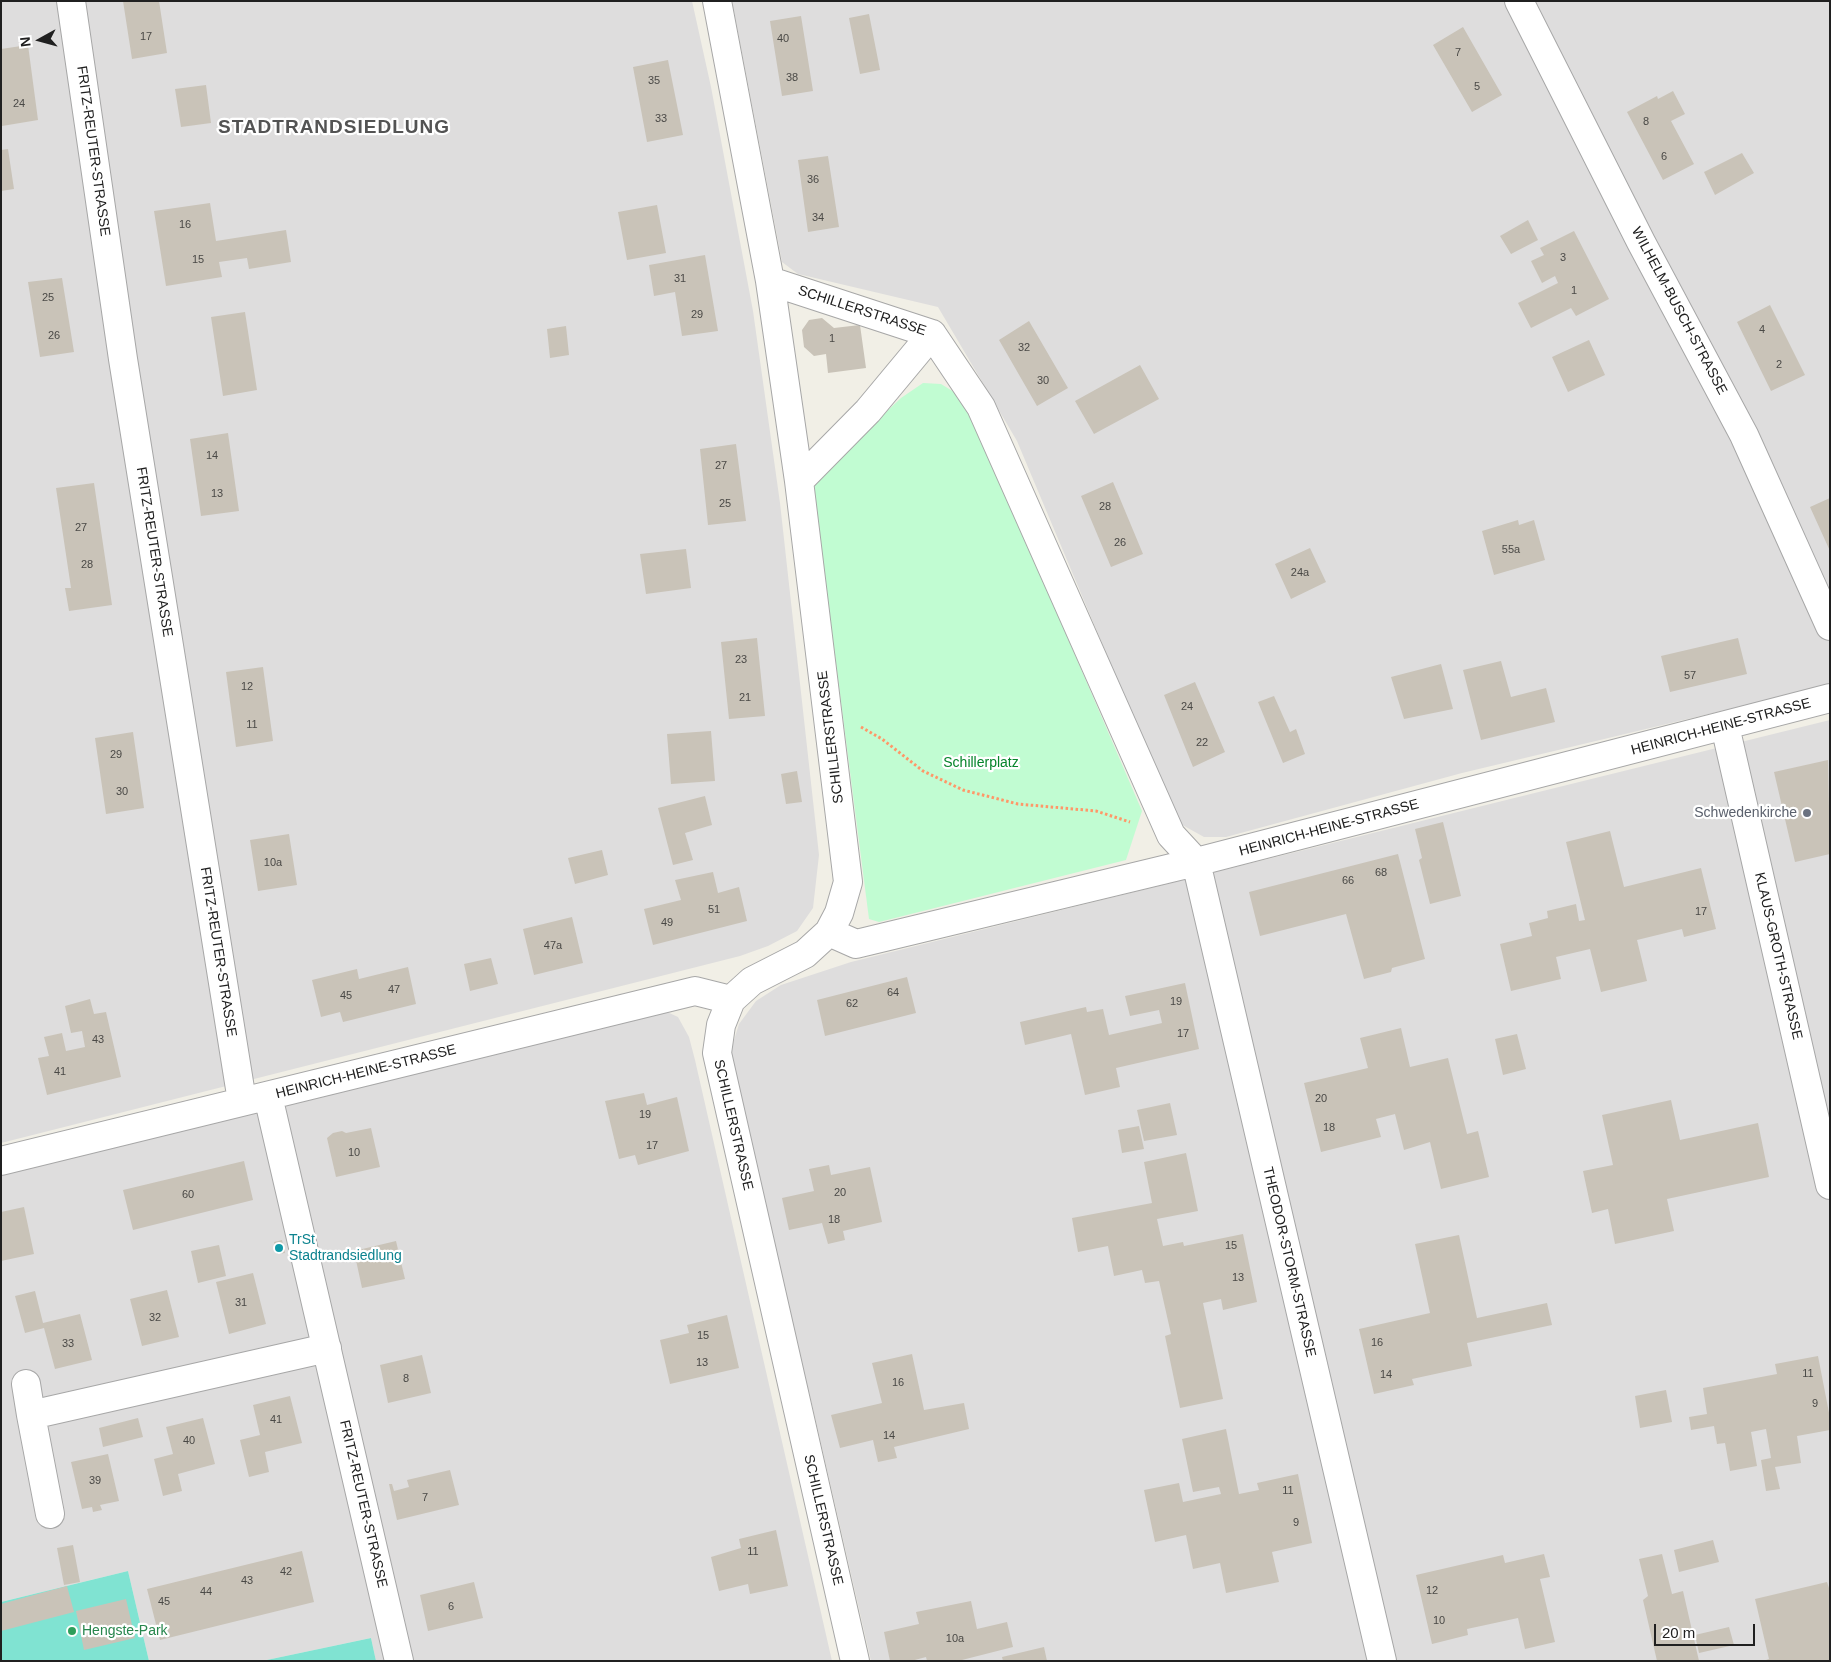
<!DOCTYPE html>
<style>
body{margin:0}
#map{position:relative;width:1831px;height:1662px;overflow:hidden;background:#f1efe6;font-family:Arial,sans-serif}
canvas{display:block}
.frame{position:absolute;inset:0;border:2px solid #202020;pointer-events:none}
.north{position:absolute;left:15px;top:15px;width:50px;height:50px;-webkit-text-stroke:4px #fff;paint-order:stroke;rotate:263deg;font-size:14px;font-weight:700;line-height:20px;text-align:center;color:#202020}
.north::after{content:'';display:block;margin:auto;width:18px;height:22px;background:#202020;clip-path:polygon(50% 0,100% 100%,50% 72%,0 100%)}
.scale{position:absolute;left:1654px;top:1624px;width:101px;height:22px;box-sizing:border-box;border:2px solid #202020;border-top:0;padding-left:6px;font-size:15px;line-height:18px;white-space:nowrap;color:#202020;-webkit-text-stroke:4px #fff;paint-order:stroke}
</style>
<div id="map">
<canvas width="1831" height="1662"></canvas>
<div class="frame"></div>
<div class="north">N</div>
<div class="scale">20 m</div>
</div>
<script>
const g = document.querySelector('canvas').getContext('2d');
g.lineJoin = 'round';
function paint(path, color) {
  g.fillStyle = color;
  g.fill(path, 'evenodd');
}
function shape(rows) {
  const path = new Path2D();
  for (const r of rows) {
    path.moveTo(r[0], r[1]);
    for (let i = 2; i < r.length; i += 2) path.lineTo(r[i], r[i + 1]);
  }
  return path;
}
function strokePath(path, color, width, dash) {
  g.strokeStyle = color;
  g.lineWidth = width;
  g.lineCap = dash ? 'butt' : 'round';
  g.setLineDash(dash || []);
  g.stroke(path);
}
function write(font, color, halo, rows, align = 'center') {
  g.font = font + ' Arial,sans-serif';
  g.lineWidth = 4.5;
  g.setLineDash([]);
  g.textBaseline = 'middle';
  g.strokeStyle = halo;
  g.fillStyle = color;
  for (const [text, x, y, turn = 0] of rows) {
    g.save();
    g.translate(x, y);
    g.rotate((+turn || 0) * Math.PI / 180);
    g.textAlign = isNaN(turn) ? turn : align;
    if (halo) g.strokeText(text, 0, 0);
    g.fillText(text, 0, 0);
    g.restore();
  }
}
paint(shape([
 [1,1,692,1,711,87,753,311,780,503,819,855,813,908,797,931,768,946,740,956,1,1143],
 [732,1,1830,1,1830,685,1462,773,1226,837,1204,837,1177,822,1017,441,938,307,798,274,782,262],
 [1830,720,1830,1661,871,1661,811,1400,738,1104,729,1056,739,1024,756,1001,781,985,851,962],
 [665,1011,678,1017,689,1037,695,1060,832,1661,376,1661,371,1638,262,1661,149,1661,128,1571,1,1602,1,1175]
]), '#dedddd');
paint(shape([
 [923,383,941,384,959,395,972,415,1142,811,1126,860,879,922,869,919,813,485,870,427,901,398]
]), '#c1fcd2');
paint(shape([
 [128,1571,149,1661,1,1661,1,1602],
 [371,1638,376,1661,262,1661]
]), '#80e3d2');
paint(shape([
 [123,1,159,1,167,53,132,59],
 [869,14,880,70,860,74,849,18],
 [801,16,813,91,782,96,770,21],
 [1463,27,1502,95,1472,112,1433,45],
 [28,45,38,120,2,126,1,49],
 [668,60,683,135,647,142,633,67],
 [206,85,211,123,181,127,175,89],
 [1673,91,1685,114,1671,121,1694,164,1663,180,1627,112,1657,96,1658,99],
 [8,149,14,189,1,191,1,150],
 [1742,153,1754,173,1715,195,1704,172],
 [828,156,839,227,808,232,798,160],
 [210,203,216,241,286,230,291,262,249,269,247,258,219,262,222,277,166,286,154,211],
 [657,205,666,253,627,260,618,212],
 [1528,220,1538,240,1511,254,1500,236],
 [1574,231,1609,299,1576,316,1571,308,1531,328,1518,303,1558,283,1555,276,1542,283,1531,261,1544,255,1540,248],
 [705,255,718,331,682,336,675,292,654,296,649,265],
 [62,278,74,352,40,357,28,282],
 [1770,305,1805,375,1771,391,1737,322],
 [245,312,257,390,223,396,211,317],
 [822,318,834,328,860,325,866,368,828,373,826,354,814,356,804,347,802,330,809,320],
 [1029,321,1068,388,1037,406,999,340],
 [566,326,569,355,550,358,547,329],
 [1589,340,1605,375,1568,392,1552,357],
 [1140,365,1159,399,1094,434,1075,401],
 [228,433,239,511,201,516,190,439],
 [736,444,746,521,708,525,700,449],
 [1113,482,1143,554,1111,567,1081,496],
 [94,483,112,605,69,611,65,588,71,588,56,488],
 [1830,498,1830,551,1810,507],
 [1518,520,1519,525,1534,520,1545,560,1494,575,1482,531],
 [1310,548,1326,582,1291,599,1275,564],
 [686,549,691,588,646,594,640,554],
 [757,638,765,716,729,719,721,642],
 [1738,638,1747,674,1670,692,1661,656],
 [1501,661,1511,697,1546,688,1555,722,1481,740,1463,670],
 [1441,664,1453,709,1404,719,1391,677],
 [263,667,273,741,236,747,226,672],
 [1195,682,1225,752,1193,767,1164,695],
 [1274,696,1290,732,1296,729,1305,754,1283,763,1258,702],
 [711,731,715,781,671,784,667,734],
 [133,732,144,808,106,814,95,738],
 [1828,760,1830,854,1795,862,1774,772],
 [797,771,802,802,786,804,781,774],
 [705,796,712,825,685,833,693,860,673,865,658,808],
 [1443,822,1461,896,1430,904,1419,860,1422,858,1415,829],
 [1610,831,1624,887,1701,868,1716,929,1684,937,1682,929,1637,940,1647,981,1601,992,1590,949,1556,957,1561,979,1511,991,1500,944,1532,936,1529,923,1548,918,1547,911,1576,904,1579,921,1585,920,1566,842],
 [289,834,297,885,258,891,250,840],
 [602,850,608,875,575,884,568,858],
 [1398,854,1425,959,1392,968,1391,972,1364,979,1346,914,1260,936,1249,892],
 [713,872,718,893,739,887,747,921,653,945,644,909,681,900,675,880],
 [572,917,583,963,534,975,523,929],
 [491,958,498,984,470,991,464,964],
 [408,967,416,1004,343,1022,340,1012,321,1017,312,980,357,969,359,979],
 [907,977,916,1013,825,1036,817,1000],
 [1185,983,1199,1049,1116,1068,1120,1087,1085,1095,1071,1034,1025,1045,1020,1022,1086,1007,1087,1012,1103,1009,1109,1035,1162,1023,1159,1010,1130,1016,1125,996],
 [90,999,94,1014,106,1012,121,1077,47,1095,38,1058,49,1056,44,1037,62,1033,66,1051,85,1047,82,1031,71,1033,65,1006],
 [1401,1028,1410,1067,1448,1058,1467,1134,1478,1131,1489,1177,1441,1189,1430,1142,1404,1150,1395,1114,1376,1119,1381,1137,1321,1152,1304,1083,1368,1068,1360,1038],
 [1517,1034,1526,1069,1503,1075,1495,1039],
 [644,1093,647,1105,677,1097,689,1151,638,1165,635,1155,619,1159,605,1101],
 [1671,1100,1680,1140,1758,1123,1769,1177,1667,1199,1674,1231,1615,1244,1608,1209,1592,1213,1583,1171,1613,1165,1602,1115],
 [1170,1103,1177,1135,1144,1141,1137,1110],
 [1139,1126,1144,1149,1122,1153,1118,1130],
 [371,1128,380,1167,336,1177,327,1138,333,1133,342,1131,346,1133],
 [1186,1153,1198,1211,1157,1219,1163,1246,1183,1242,1184,1246,1243,1234,1257,1302,1223,1310,1221,1299,1203,1303,1223,1399,1180,1408,1165,1336,1171,1334,1159,1281,1145,1283,1142,1270,1114,1276,1108,1246,1078,1252,1072,1218,1152,1203,1144,1162],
 [244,1161,253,1200,133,1230,123,1190],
 [829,1165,831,1175,870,1167,882,1222,843,1231,845,1240,828,1244,822,1223,789,1230,782,1198,814,1191,809,1169],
 [24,1207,34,1254,1,1261,1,1212],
 [1459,1235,1477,1318,1547,1303,1552,1325,1467,1343,1472,1366,1412,1379,1414,1385,1374,1394,1359,1329,1430,1313,1415,1244],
 [282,1240,285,1253,277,1254,274,1242],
 [396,1241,405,1279,362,1288,354,1251],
 [219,1245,226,1276,198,1283,191,1251],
 [253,1273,266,1324,229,1334,216,1282],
 [167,1290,179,1337,142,1346,130,1299],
 [35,1291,43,1323,80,1314,92,1360,55,1369,44,1328,25,1333,15,1296],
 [727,1315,739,1368,670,1384,660,1340,689,1333,687,1325],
 [912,1354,924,1410,964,1403,969,1429,894,1447,897,1458,878,1462,873,1440,840,1448,831,1415,882,1403,872,1363],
 [422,1355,431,1393,388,1403,380,1365],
 [1818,1356,1830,1418,1830,1430,1797,1436,1801,1463,1775,1467,1780,1489,1766,1491,1761,1460,1771,1458,1766,1429,1751,1432,1757,1466,1730,1471,1725,1443,1717,1444,1714,1426,1691,1430,1689,1417,1707,1414,1703,1388,1777,1374,1775,1364],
 [1666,1390,1672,1422,1640,1428,1635,1396],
 [290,1396,302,1443,265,1452,269,1472,249,1477,240,1440,260,1435,253,1405],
 [138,1418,143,1437,103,1447,99,1428],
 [203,1418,215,1464,178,1474,182,1491,163,1496,154,1459,173,1454,166,1427],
 [1226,1429,1239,1494,1259,1490,1257,1483,1298,1474,1312,1543,1272,1552,1279,1582,1226,1593,1220,1563,1193,1569,1186,1535,1155,1542,1144,1490,1179,1483,1183,1502,1221,1494,1219,1487,1193,1492,1182,1439],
 [108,1454,119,1501,100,1505,102,1510,93,1512,92,1507,82,1509,71,1462],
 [450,1470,459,1505,397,1520,389,1484,392,1484,394,1491,409,1487,407,1480],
 [776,1530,788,1586,750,1594,748,1584,719,1591,711,1557,741,1548,739,1539],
 [1713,1540,1719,1562,1679,1572,1674,1550],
 [73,1545,80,1582,64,1585,57,1548],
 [302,1551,314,1602,160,1640,147,1589],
 [1544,1554,1550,1577,1540,1579,1555,1642,1525,1649,1518,1618,1467,1629,1468,1635,1432,1644,1416,1575,1503,1555,1505,1563],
 [1662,1554,1672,1594,1683,1591,1699,1661,1657,1661,1643,1600,1648,1596,1639,1559],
 [474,1582,483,1618,428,1631,420,1595],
 [1827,1582,1830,1591,1830,1661,1763,1661,1769,1659,1755,1599],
 [67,1586,74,1612,1,1631,1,1604],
 [126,1599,135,1638,84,1650,76,1611],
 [971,1601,977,1629,1007,1622,1013,1647,958,1661,927,1661,926,1657,911,1661,890,1661,884,1632,919,1624,916,1612],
 [1729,1627,1734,1645,1699,1653,1695,1635],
 [1044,1647,1047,1661,1003,1661,1002,1657]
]), '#c9c3b8');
const minor = shape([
 [71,1,123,359,242,1101],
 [717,1,770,281,799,481,848,882,839,913,829,932,805,954,752,981,731,1000,721,1025,717,1053,855,1661],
 [1519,1,1641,242,1744,435,1830,626],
 [770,281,932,334,981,407,1171,835,1196,862,1382,1661],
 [799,481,868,411,932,334],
 [1725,726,1830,1185],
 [829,932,856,944,1196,862,1830,698],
 [268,1096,399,1661],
 [1,1161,695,991,731,1000],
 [26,1384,31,1415,327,1348],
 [31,1415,50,1514]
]);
strokePath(minor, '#a7a7a7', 30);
strokePath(shape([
 [861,727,882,739,923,771,963,790,1018,804,1096,811,1130,822]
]), '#ff9768', 3, [2.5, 2.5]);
strokePath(minor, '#fff', 28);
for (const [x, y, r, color] of [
 [1807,813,5,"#6b7280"],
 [279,1248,5,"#0f9aa8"],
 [72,1631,5,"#2e9e5b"]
]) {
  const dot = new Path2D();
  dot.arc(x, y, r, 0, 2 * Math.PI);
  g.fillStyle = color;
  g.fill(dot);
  strokePath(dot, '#fff', 2);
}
write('11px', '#4a4946', null, [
 ["17",146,37],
 ["40",783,39],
 ["7",1458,53],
 ["38",792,78],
 ["35",654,81],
 ["5",1477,87],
 ["24",19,104],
 ["33",661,119],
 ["8",1646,122],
 ["6",1664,157],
 ["36",813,180],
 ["34",818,218],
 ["16",185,225],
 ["3",1563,258],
 ["15",198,260],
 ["31",680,279],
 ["1",1574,291],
 ["25",48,298],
 ["29",697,315],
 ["4",1762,330],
 ["26",54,336],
 ["1",832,339],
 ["32",1024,348],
 ["2",1779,365],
 ["30",1043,381],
 ["14",212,456],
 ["27",721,466],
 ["13",217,494],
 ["25",725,504],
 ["28",1105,507],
 ["27",81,528],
 ["26",1120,543],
 ["55a",1511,550],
 ["28",87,565],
 ["24a",1300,573],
 ["23",741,660],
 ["57",1690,676],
 ["12",247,687],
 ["21",745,698],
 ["24",1187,707],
 ["11",252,725],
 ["22",1202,743],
 ["29",116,755],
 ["30",122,792],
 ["10a",273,863],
 ["68",1381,873],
 ["66",1348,881],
 ["51",714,910],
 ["17",1701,912],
 ["49",667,923],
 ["47a",553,946],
 ["47",394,990],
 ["64",893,993],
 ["45",346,996],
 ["19",1176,1002],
 ["62",852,1004],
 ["17",1183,1034],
 ["43",98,1040],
 ["41",60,1072],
 ["20",1321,1099],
 ["19",645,1115],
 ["18",1329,1128],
 ["17",652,1146],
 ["10",354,1153],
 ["20",840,1193],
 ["60",188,1195],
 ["18",834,1220],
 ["15",1231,1246],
 ["13",1238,1278],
 ["31",241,1303],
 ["32",155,1318],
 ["15",703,1336],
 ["16",1377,1343],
 ["33",68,1344],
 ["13",702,1363],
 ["11",1808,1374],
 ["14",1386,1375],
 ["8",406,1379],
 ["16",898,1383],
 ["9",1815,1404],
 ["41",276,1420],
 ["14",889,1436],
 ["40",189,1441],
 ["39",95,1481],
 ["11",1288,1491],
 ["7",425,1498],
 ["9",1296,1523],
 ["11",753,1552],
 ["42",286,1572],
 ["43",247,1581],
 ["12",1432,1591],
 ["44",206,1592],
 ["45",164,1602],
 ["6",451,1607],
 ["10",1439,1621],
 ["10a",955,1639]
]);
write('14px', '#202020', '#fff', [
 ["FRITZ-REUTER-STRASSE",93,151,82],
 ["SCHILLERSTRASSE",862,311,18],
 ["WILHELM-BUSCH-STRASSE",1679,311,62],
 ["FRITZ-REUTER-STRASSE",154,552,81],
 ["HEINRICH-HEINE-STRASSE",1721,727,-15],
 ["SCHILLERSTRASSE",831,737,-97],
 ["HEINRICH-HEINE-STRASSE",1329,828,-15],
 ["FRITZ-REUTER-STRASSE",218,952,81],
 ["KLAUS-GROTH-STRASSE",1778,956,77],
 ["HEINRICH-HEINE-STRASSE",366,1072,-14],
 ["SCHILLERSTRASSE",733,1125,77],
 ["THEODOR-STORM-STRASSE",1289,1262,77],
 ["FRITZ-REUTER-STRASSE",363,1504,77],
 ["SCHILLERSTRASSE",823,1520,77]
]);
write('14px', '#06852b', '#fff', [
 ["Schillerplatz",981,763]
]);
write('14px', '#5b616d', '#fff', [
 ["Schwedenkirche",1797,813]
], 'right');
write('14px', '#0d838f', '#fff', [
 ["TrSt",289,1240],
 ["Stadtrandsiedlung",289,1256]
], 'left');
write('14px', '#27864d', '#fff', [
 ["Hengste-Park",82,1631]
], 'left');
g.letterSpacing = '1px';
write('bold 19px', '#535353', '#fff', [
 ["STADTRANDSIEDLUNG",334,128]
]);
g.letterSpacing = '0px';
</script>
